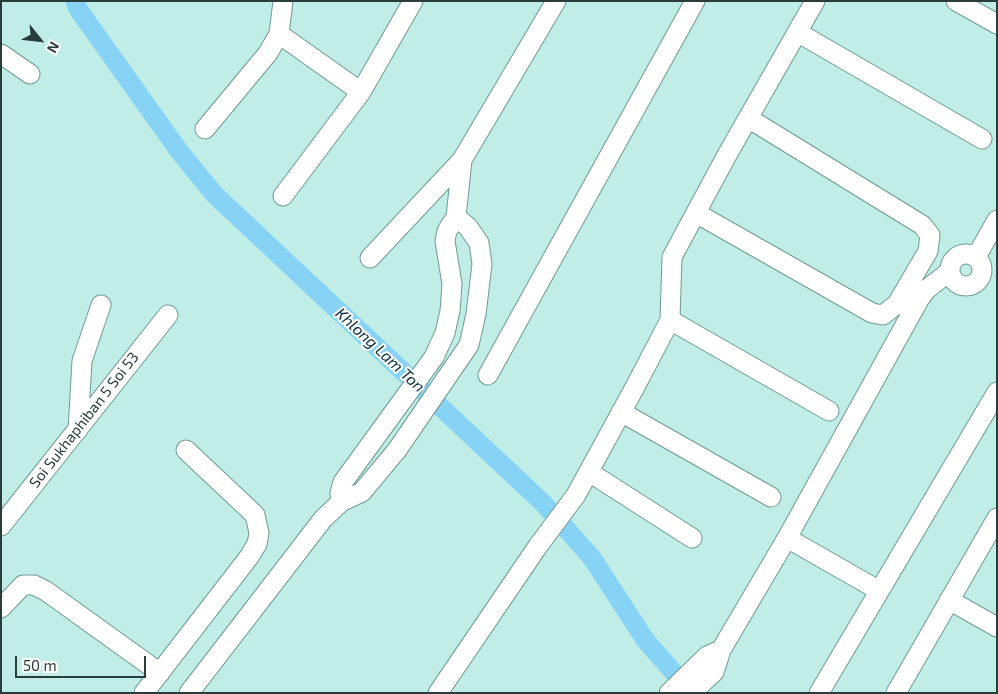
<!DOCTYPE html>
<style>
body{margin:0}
#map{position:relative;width:998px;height:694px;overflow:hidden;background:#c0eee7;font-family:"Exo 2",sans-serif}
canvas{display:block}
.frame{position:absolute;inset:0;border:2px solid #2a3d3a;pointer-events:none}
.north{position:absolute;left:15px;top:15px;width:50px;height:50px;-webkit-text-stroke:4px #fff;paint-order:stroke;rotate:119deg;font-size:14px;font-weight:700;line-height:20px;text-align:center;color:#2a3d3a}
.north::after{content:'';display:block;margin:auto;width:18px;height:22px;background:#2a3d3a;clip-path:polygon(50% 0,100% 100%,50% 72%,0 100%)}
.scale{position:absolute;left:15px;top:656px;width:131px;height:22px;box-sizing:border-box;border:2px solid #2a3d3a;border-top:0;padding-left:6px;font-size:15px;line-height:18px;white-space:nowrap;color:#2a3d3a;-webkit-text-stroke:4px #fff;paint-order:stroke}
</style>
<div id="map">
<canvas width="998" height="694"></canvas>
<div class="frame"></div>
<div class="north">N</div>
<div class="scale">50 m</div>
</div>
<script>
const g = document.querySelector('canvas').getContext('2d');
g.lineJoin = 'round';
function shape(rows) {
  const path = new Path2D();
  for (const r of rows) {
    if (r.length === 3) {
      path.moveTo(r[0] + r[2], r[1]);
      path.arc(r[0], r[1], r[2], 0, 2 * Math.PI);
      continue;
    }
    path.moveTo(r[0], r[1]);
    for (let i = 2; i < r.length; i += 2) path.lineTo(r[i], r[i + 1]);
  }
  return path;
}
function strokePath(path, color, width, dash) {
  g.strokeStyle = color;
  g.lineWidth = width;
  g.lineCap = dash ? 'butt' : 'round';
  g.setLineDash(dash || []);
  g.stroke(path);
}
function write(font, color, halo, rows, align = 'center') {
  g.font = font + ' "Exo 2",sans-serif';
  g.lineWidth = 4;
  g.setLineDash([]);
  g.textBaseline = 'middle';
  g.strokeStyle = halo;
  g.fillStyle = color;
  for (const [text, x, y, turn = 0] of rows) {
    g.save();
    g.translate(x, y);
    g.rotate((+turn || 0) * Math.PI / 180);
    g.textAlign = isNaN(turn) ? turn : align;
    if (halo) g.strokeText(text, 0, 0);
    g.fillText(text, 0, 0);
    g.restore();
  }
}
strokePath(shape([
 [75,1,78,9,179,151,214,194,544,504,592,558,646,641,692,693]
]), '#86d3f6', 19);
const minor = shape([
 [283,1,279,34,361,92],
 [956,1,997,24],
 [797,32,982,139],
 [1,54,30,74],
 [205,129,268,53,279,34],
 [283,196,361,92,413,1],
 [696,213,872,313,883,315,897,304,928,251,930,235,922,225,748,118],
 [966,270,16],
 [976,257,997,220],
 [370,258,462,160],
 [670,320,829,411],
 [488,375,695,1],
 [621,412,771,497],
 [78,430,82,361,101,305],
 [589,472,692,538],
 [341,502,340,493,343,482,434,357,445,333,450,311,452,284,445,241,447,231,456,217,462,160,556,1],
 [1,526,168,315],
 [787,538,878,590],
 [949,600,997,627],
 [1,608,23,585,34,585,46,591,160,673],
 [144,693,249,557,257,544,259,533,255,515,186,450],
 [189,693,323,519,341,502,362,492,397,450,469,345,476,314,482,264,479,243,468,227,456,217],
 [438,693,538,546,576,495,635,387,670,320,672,257,727,155,815,1],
 [669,693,707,656,721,650],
 [691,693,714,672,721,650,787,538,920,298,927,289,949,272],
 [819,693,997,392],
 [896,693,997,518]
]);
strokePath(minor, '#6e9a93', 21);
strokePath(minor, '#fff', 19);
write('15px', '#2a3d3a', '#fff', [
 ["Soi Sukhaphiban 5 Soi 53",84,420,-52]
]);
write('italic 16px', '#092e3c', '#fff', [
 ["Khlong Lam Ton",380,350,43]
]);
</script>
